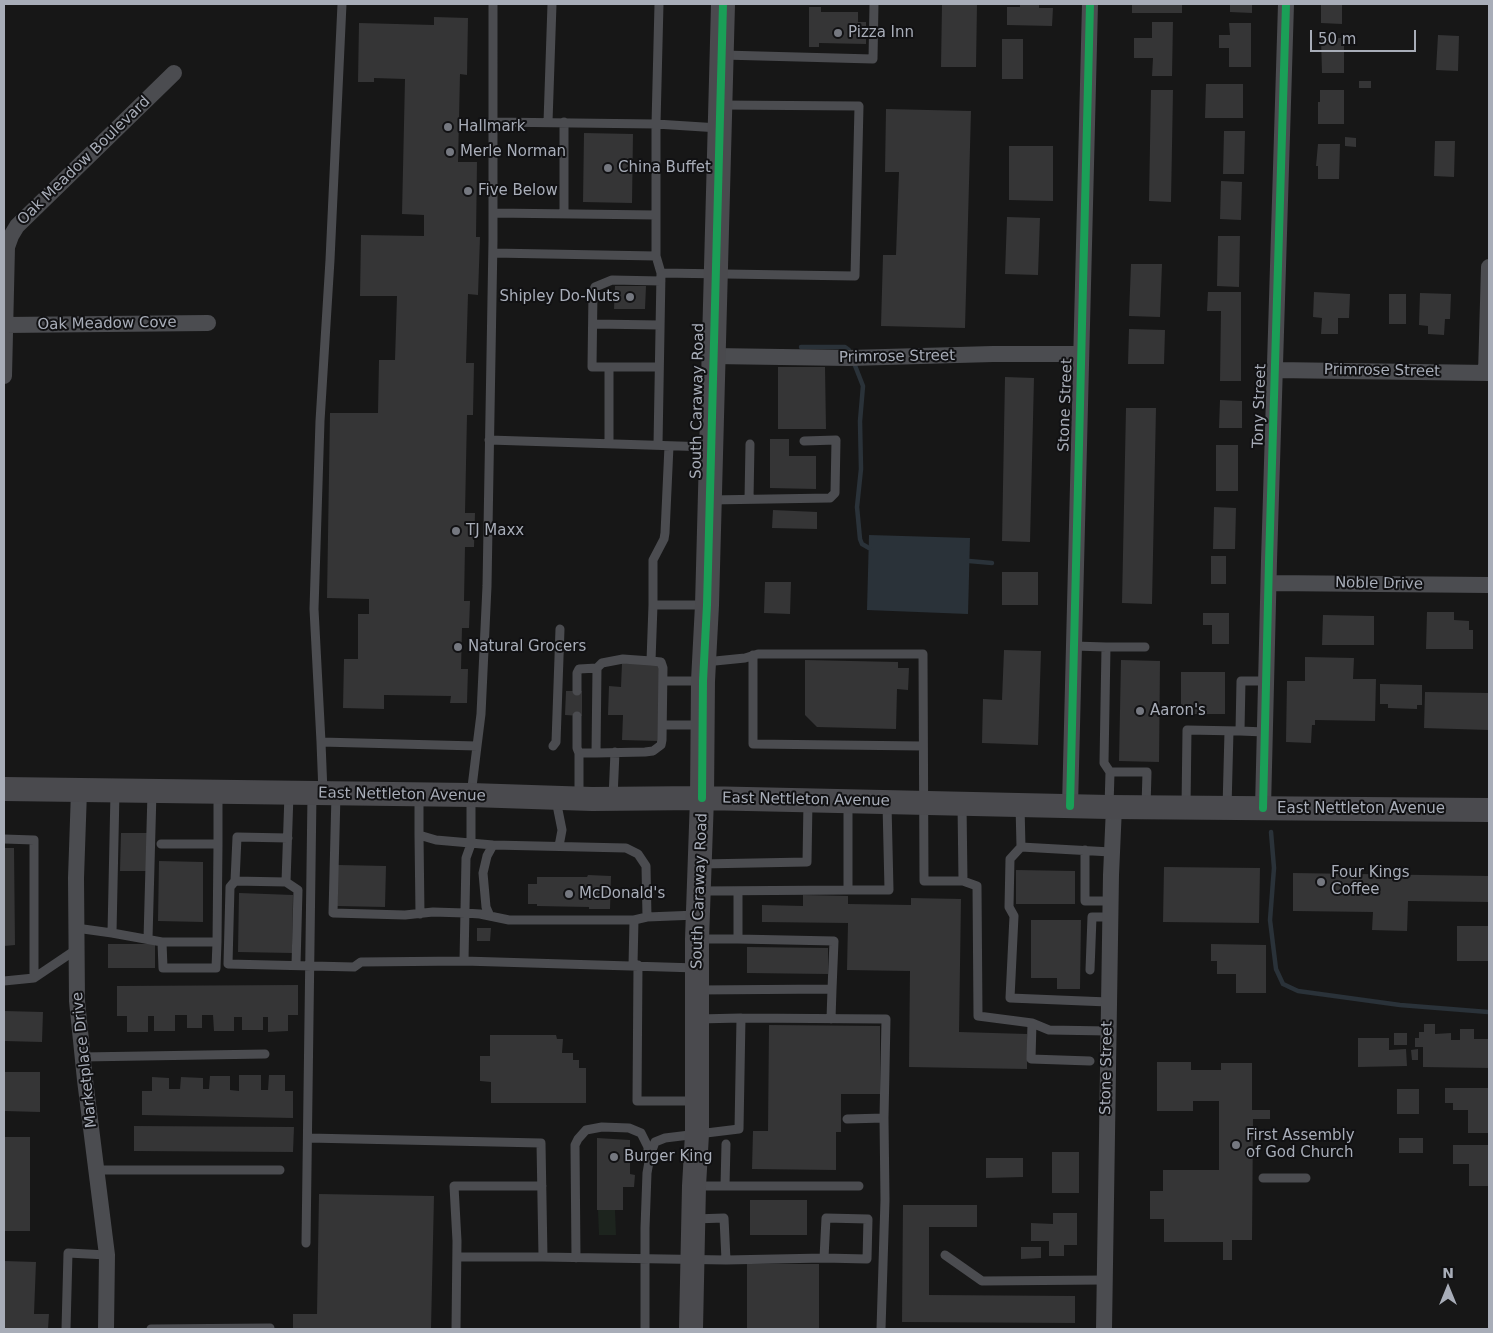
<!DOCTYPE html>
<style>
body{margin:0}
#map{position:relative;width:1493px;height:1333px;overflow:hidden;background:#171717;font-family:"DejaVu Sans",sans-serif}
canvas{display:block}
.frame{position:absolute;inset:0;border:5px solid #a8adb8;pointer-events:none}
.north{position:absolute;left:1423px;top:1263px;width:50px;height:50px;-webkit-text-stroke:4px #111113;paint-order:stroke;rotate:0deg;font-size:14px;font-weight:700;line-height:20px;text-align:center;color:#a8adb8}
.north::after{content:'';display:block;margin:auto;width:18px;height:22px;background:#a8adb8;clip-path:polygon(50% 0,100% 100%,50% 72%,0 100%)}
.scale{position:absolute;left:1310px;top:30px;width:106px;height:22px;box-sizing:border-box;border:2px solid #a8adb8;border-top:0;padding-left:6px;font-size:15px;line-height:18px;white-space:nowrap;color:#a8adb8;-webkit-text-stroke:4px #111113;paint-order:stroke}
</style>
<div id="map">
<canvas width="1493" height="1333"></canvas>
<div class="frame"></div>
<div class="north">N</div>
<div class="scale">50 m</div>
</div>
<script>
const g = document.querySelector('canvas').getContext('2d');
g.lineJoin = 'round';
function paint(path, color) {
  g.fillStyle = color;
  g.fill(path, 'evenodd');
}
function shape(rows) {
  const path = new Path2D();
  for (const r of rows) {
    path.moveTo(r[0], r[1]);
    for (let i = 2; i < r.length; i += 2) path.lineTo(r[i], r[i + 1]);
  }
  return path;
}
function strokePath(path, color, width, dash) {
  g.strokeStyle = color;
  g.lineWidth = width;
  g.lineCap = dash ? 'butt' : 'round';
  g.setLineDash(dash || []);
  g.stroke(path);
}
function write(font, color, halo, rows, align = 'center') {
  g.font = font + ' "DejaVu Sans",sans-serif';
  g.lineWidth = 4;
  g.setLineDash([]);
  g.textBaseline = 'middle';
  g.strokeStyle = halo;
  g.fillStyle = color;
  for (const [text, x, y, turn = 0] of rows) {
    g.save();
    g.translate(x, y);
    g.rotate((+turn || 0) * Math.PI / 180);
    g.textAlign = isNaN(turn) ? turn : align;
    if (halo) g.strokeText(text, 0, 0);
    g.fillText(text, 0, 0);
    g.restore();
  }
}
paint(shape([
 [598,1210,615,1210,616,1235,599,1235]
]), '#1d241e');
paint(shape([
 [869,535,970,538,968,614,867,610]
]), '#2a3239');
strokePath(shape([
 [801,347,845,347,849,350],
 [854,363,863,386,860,421,861,469,857,507,860,539,862,544,869,548],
 [969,561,992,563],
 [1271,832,1274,868,1270,920,1276,969,1283,984,1298,991,1400,1005,1488,1012]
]), '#2a3239', 4.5);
paint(shape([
 [942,4,977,4,976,67,941,67],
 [1020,4,1039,4,1039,8,1053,8,1052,26,1007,25,1007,7,1020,7],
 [1132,4,1182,4,1182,13,1132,13],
 [1230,4,1252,4,1252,13,1230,12],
 [1321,4,1342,4,1342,24,1321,23],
 [809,7,821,7,821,12,858,12,858,22,866,22,866,44,819,43,819,47,809,47],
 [434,17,468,18,467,75,460,74,458,162,477,162,476,237,480,237,478,295,468,294,466,363,474,363,473,415,467,415,465,513,475,513,474,547,465,547,464,601,470,601,469,628,462,628,461,669,468,669,467,703,450,703,451,696,384,695,384,709,343,708,344,659,358,659,358,614,369,614,369,599,327,598,330,413,378,413,379,360,395,360,397,296,360,296,361,235,424,236,424,215,402,214,405,79,374,78,374,82,358,82,359,23,434,25],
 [1152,22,1173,22,1172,76,1152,76,1153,58,1134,58,1134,38,1152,38],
 [1229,23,1251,23,1251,67,1229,67,1229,48,1219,48,1219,35,1230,35],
 [1438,35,1459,36,1458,71,1436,70],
 [1321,38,1344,38,1344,73,1322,73],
 [1002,39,1023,39,1023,79,1002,79],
 [1359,81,1371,81,1371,88,1359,88],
 [1206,84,1243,84,1243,118,1205,118],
 [1151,90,1173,90,1171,202,1149,201],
 [1320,90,1344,90,1344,124,1318,124,1318,102,1320,102],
 [886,109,971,111,965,328,881,326,883,255,896,255,899,172,885,172],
 [1224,131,1245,131,1244,174,1223,174],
 [584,133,633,134,632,203,583,202],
 [1345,137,1356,138,1356,147,1345,146],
 [1435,141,1455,141,1454,177,1434,176],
 [1318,144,1340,144,1339,179,1318,179,1318,166,1316,166],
 [1009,146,1053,146,1053,201,1009,200],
 [1221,181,1242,182,1241,220,1220,219],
 [1007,217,1040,218,1038,275,1005,274],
 [1218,236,1240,236,1239,287,1217,286],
 [1131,264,1162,264,1160,317,1129,316],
 [615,286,646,286,645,309,614,309],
 [1208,292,1241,292,1241,381,1220,381,1221,311,1207,311],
 [1314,292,1350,294,1349,318,1338,318,1338,334,1321,334,1322,318,1313,317],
 [1420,293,1451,294,1450,319,1445,319,1444,335,1428,334,1428,326,1419,325],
 [1389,294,1406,294,1406,324,1389,324],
 [1129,329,1165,330,1164,364,1128,364],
 [778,367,825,367,826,429,778,429],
 [1005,377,1034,378,1030,542,1002,541],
 [1220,400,1242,401,1242,428,1219,428],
 [1126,408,1156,408,1152,604,1122,603],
 [770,439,789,439,789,456,816,456,816,489,770,488],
 [1216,445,1238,445,1238,491,1216,491],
 [1214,507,1236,508,1235,549,1213,549],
 [773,510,817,512,817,529,772,528],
 [1211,556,1226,556,1226,584,1211,584],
 [1002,572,1038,572,1038,605,1002,605],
 [765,582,791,582,790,614,764,613],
 [1427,612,1454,612,1454,620,1469,621,1469,630,1473,630,1473,649,1426,649],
 [1203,613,1229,613,1229,644,1212,644,1212,625,1203,625],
 [1323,615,1374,616,1374,645,1322,645],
 [1004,650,1041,651,1038,745,982,743,983,699,1002,700],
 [1305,657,1354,658,1353,679,1376,679,1375,721,1315,720,1315,725,1312,725,1311,743,1286,742,1287,681,1305,681],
 [805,660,898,662,898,668,909,668,908,690,897,689,896,729,817,727,805,715],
 [1121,660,1160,661,1159,762,1119,761],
 [622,663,660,664,658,741,622,740,623,715,608,715,609,686,621,687],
 [1181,672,1225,672,1225,714,1181,714],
 [1380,684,1422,685,1422,705,1417,705,1417,709,1388,708,1388,704,1380,704],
 [566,691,582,691,582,716,565,715],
 [1425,692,1489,693,1489,730,1424,728],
 [121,833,147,833,147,871,120,871],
 [4,848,14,848,15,945,4,946],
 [159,861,203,862,203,922,158,921],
 [338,865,386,866,385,907,337,906],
 [1164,867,1260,868,1259,923,1163,922],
 [1016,870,1075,871,1075,904,1016,904],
 [1293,873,1489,876,1489,902,1408,901,1407,931,1372,930,1373,912,1293,911],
 [588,875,611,876,610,909,589,909,589,907,537,906,537,904,528,904,528,884,537,884,537,877,587,877],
 [239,893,293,895,292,953,238,952],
 [803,895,848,896,848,904,911,905,911,898,961,899,959,1032,1027,1034,1027,1069,909,1067,910,971,847,970,848,923,762,922,762,905,803,906],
 [1031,920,1081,920,1080,989,1057,989,1057,978,1031,978],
 [1457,926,1489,926,1489,961,1457,961],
 [477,928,491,928,490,941,477,941],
 [108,944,155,944,155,968,108,968],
 [1211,944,1266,945,1266,993,1236,993,1236,974,1217,974,1217,961,1211,961],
 [747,947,828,948,828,974,747,973],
 [298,985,298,1015,288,1015,288,1031,268,1032,268,1017,263,1017,263,1030,242,1030,242,1017,234,1017,234,1031,214,1031,213,1015,202,1015,202,1028,187,1028,187,1015,175,1015,175,1031,154,1031,154,1016,148,1016,148,1032,127,1032,127,1016,117,1016,117,986],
 [4,1011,43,1012,42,1042,4,1041],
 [1424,1024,1435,1024,1435,1034,1451,1033,1451,1040,1460,1040,1460,1029,1474,1029,1474,1039,1489,1039,1489,1068,1423,1067,1423,1047,1415,1047,1415,1038,1419,1038,1419,1032,1424,1032],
 [769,1025,880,1026,880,1094,841,1094,841,1132,836,1132,836,1170,752,1169,753,1131,768,1131],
 [1394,1033,1407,1033,1407,1045,1394,1045],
 [490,1035,556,1035,557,1039,563,1039,562,1053,573,1053,573,1060,579,1060,579,1068,586,1068,586,1103,491,1103,491,1082,480,1081,480,1056,490,1056],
 [1358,1038,1389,1038,1389,1050,1406,1049,1407,1066,1358,1067],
 [1418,1049,1418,1060,1412,1060,1411,1050],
 [1157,1062,1191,1062,1191,1070,1221,1070,1221,1063,1252,1063,1252,1110,1270,1110,1270,1119,1253,1119,1252,1240,1232,1240,1232,1260,1223,1260,1223,1242,1164,1242,1164,1219,1150,1219,1150,1191,1163,1191,1163,1170,1219,1170,1219,1101,1193,1101,1193,1111,1157,1111],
 [4,1072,40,1072,40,1112,4,1111],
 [239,1075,261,1075,261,1090,268,1090,269,1075,285,1075,285,1091,293,1091,293,1118,142,1115,142,1091,152,1091,152,1077,169,1078,169,1089,180,1089,181,1077,203,1078,203,1089,209,1089,210,1076,230,1076,230,1090,239,1091],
 [1445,1088,1489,1088,1489,1133,1468,1133,1468,1110,1453,1110,1453,1103,1445,1103],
 [1397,1089,1419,1089,1419,1114,1397,1114],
 [134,1126,294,1127,293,1152,134,1151],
 [4,1137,30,1137,30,1231,4,1231],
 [597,1138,630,1140,630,1174,635,1175,634,1187,623,1187,623,1210,597,1210],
 [1399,1138,1423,1138,1423,1153,1399,1153],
 [1453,1145,1489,1145,1489,1186,1469,1186,1469,1164,1453,1164],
 [1052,1152,1079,1152,1079,1193,1052,1193],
 [986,1158,1023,1158,1023,1177,986,1178],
 [319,1194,434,1196,431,1329,293,1329,293,1314,317,1314],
 [750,1200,807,1200,807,1235,750,1235],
 [903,1205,977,1205,977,1227,929,1227,929,1295,1075,1296,1075,1323,902,1322],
 [1053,1213,1077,1213,1077,1245,1064,1245,1064,1256,1049,1256,1049,1241,1031,1241,1031,1223,1053,1224],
 [1021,1247,1041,1247,1041,1258,1021,1259],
 [4,1261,36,1262,34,1314,49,1314,48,1329,4,1329],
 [747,1264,819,1264,819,1329,747,1329]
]), '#353536');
strokePath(shape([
 [723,55,873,59,874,4],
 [492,122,656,124,719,128],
 [548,122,552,4],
 [493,213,656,215],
 [564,213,564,122],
 [493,253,656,256,661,273,855,276,859,106,720,105],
 [656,256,656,124,659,4],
 [593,324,660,325],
 [609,367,592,367,593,292,595,287,612,280,661,281],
 [489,440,710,447],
 [609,444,609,367,659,367],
 [658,445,661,273],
 [669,446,665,533,664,539,653,560,653,605,706,605],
 [749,499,750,444],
 [710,500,830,498,835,493,836,440,804,441],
 [1074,646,1106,647],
 [753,655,753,744,923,746],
 [705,662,745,658,758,654,923,654,924,881,963,881],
 [663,681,703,681],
 [577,691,577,673,579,669,597,668],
 [577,716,577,748,579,753],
 [663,725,703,725],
 [1265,732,1240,731,1241,681,1267,681],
 [321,742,314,609,320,421,330,260,342,4],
 [477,746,481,714,487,586,493,240,493,4],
 [553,746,556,742,560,629],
 [596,753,645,752,653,751,661,745,662,740,663,668,661,662,651,661],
 [1110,772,1104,763,1106,647,1145,647],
 [323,793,321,742,477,746,471,795,471,844,466,858,464,961],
 [289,794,286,882,298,890,296,965],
 [336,794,333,913,405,915,433,912,465,913,480,914,509,920,634,920,647,917,697,915],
 [419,795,419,835,436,840,493,845,626,848,638,854,646,866,647,917],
 [579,798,579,753,596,753,597,668,602,663,623,659,651,661,653,605],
 [613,798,615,752],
 [556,800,562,830,559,846],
 [848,801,848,890,889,890,887,804],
 [962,804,963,881,977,886,978,1016,1032,1023,1049,1030,1108,1031],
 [1020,805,1021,847,1010,859,1009,907,1014,916,1010,998,1108,1002],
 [1109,807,1110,772,1147,772,1146,807],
 [1186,807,1187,730,1240,731],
 [1227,808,1229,731],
 [419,835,420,914],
 [4,839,34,840,34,978],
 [161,844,218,844],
 [1021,847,1111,852],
 [1085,850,1085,901,1110,901],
 [701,864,807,862,808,801],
 [235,881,237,837,288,838],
 [286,882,235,881,230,887,228,964,354,967,361,962,464,961,697,968],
 [699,891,848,890],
 [490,916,486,907,483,873,487,856,493,845],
 [76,928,112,933,115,792],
 [112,933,162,942],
 [148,939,152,792],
 [699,939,738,939,738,891],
 [217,942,162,942,163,968,216,968,217,942,218,844,218,792],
 [633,965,634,920],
 [638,965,637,1101,696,1101],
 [1090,970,1092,917,1110,917],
 [4,981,34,978,77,949],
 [698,990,832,989,834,941,738,939],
 [741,1018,886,1019,884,1118,847,1119],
 [831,1019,832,989],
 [1032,1023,1031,1059,1090,1061],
 [82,1057,265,1054],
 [308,1138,541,1143,543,1257,726,1260,724,1218,694,1219],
 [97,1170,280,1170],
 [1263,1178,1306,1178],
 [694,1186,859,1186],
 [725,1186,726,1144],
 [306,1243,312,794],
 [945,1255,982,1281,1104,1280],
 [457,1257,543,1257],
 [576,1258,575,1145,578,1139,586,1130,602,1127,629,1128,641,1133,648,1147,648,1155],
 [726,1260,824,1258,826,1218,868,1219,867,1259,824,1258],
 [66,1329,68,1253,107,1255],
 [151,1329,270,1328,270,1329],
 [456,1329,457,1241,454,1186,542,1186],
 [645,1329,645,1228,647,1173,650,1156,655,1142,665,1138,739,1129,741,1018,698,1019],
 [881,1329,885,1200,884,1118]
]), '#4b4c50', 9);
strokePath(shape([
 [5,325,208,323],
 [713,356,849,358,993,354,1081,354],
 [1275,370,1489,373],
 [1486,373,1489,267],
 [4,376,7,247,11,236,17,226,174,73],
 [1269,583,1489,585],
 [79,791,76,878,77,1001,85,1080,107,1255,106,1329],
 [1070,806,1090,4],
 [1263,808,1269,561,1286,4],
 [1104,1329,1111,875,1114,807]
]), '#4b4c50', 16);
strokePath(shape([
 [4,789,471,795,592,799,702,798,1109,807,1489,810],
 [691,1329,694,1186,697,1134,697,939,702,798,703,681,707,605,723,4]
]), '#4a4a4e', 24);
strokePath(shape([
 [702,798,703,681,707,605,723,4],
 [1070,806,1090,4],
 [1263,808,1269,561,1286,4]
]), '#1a9f57', 8);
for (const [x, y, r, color] of [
 [838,33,5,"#757880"],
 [448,127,5,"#757880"],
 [450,152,5,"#757880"],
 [608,168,5,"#757880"],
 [468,191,5,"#757880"],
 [630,297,5,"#757880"],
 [456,531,5,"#757880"],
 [458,647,5,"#757880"],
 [1140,711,5,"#757880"],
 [1321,882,5,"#757880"],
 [569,894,5,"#757880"],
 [1236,1145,5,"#757880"],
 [614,1157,5,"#757880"]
]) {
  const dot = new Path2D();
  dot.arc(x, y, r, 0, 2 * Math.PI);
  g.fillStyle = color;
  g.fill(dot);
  strokePath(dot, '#111113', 2);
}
write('15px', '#a8adb8', '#111113', [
 ["Pizza Inn",848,33],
 ["Hallmark",458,127],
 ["Merle Norman",460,152],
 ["China Buffet",618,168],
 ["Five Below",478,191],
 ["Shipley Do-Nuts",620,297,"right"],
 ["TJ Maxx",466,531],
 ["Natural Grocers",468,647],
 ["Aaron's",1150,711],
 ["Four Kings",1331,873],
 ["Coffee",1331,890],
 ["McDonald's",579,894],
 ["First Assembly",1246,1136],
 ["of God Church",1246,1153],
 ["Burger King",624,1157]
], 'left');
write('15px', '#a8adb8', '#111113', [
 ["Oak Meadow Boulevard",84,161,-44],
 ["Oak Meadow Cove",107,324,-1],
 ["Primrose Street",897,357,-1],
 ["Primrose Street",1382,371,1],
 ["South Caraway Road",698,401,-89],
 ["Stone Street",1066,405,-88],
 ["Tony Street",1260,406,-88],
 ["Noble Drive",1379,584,1],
 ["East Nettleton Avenue",402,795,1],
 ["East Nettleton Avenue",806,800,1],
 ["East Nettleton Avenue",1361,809],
 ["South Caraway Road",700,891,-88],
 ["Marketplace Drive",85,1060,-96],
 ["Stone Street",1107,1068,-89]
]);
</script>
